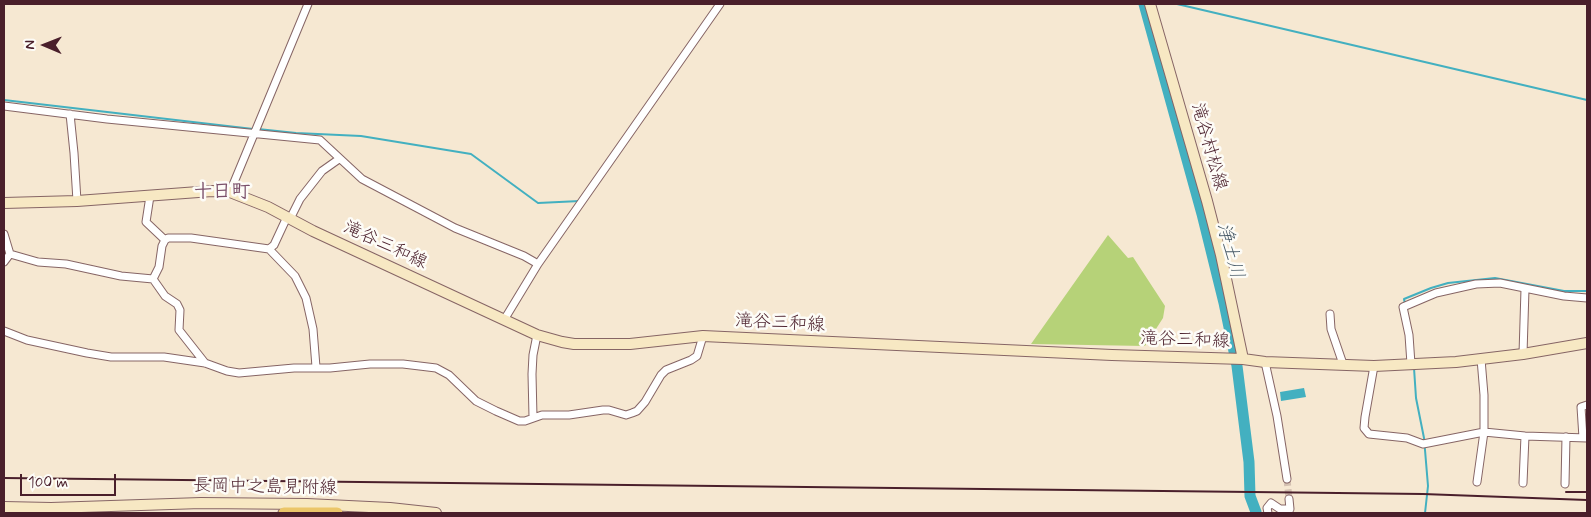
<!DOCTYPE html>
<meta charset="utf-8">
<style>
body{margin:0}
#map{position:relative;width:1591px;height:517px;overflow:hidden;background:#f6e8d2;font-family:Mynerve,sans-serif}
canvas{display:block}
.frame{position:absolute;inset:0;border:5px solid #4a1f2b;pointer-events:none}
.north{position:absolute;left:20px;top:20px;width:50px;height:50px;-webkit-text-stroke:4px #fdfcf7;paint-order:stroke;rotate:271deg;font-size:14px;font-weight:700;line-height:20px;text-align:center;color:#4a1f2b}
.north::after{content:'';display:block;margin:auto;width:18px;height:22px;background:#4a1f2b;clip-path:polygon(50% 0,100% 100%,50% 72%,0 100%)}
.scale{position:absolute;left:20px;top:474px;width:96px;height:22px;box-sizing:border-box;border:2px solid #4a1f2b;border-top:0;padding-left:6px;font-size:15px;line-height:18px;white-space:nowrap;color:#4a1f2b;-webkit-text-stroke:4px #fdfcf7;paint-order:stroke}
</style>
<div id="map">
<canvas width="1591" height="517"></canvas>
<div class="frame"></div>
<div class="north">N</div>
<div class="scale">100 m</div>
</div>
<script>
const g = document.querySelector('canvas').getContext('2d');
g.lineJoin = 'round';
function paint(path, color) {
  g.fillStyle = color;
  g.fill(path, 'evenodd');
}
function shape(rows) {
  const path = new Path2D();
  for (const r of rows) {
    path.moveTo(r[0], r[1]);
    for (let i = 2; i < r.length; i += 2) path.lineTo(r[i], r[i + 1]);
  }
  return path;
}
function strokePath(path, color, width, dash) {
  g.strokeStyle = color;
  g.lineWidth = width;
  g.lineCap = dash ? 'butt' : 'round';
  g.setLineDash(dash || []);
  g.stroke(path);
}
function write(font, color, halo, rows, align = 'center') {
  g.font = font + ' Mynerve,"Klee One",sans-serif';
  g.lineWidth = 5;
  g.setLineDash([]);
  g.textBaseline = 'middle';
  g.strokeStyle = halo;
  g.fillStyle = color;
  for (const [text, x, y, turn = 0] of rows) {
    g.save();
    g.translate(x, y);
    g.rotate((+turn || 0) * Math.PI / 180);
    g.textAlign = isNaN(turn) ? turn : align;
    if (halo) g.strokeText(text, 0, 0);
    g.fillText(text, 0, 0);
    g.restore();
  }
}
paint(shape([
 [1108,235,1128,258,1133,257,1165,306,1163,318,1145,346,1031,344]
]), '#b6d278');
paint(shape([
 [1304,388,1306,397,1281,401,1280,392]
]), '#43b0c0');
strokePath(shape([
 [1177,4,1587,100],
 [4,100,253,129],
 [258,129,296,133,361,136,471,154,538,203,580,201],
 [1405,304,1404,299,1431,288,1448,283,1495,278,1564,291,1587,291],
 [1414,368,1416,398,1424,438,1428,486,1425,513]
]), '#43b0c0', 2);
strokePath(shape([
 [1144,4,1202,214,1224,303,1237,366,1249,462,1250,496,1256,512]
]), '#43b0c0', 11);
strokePath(shape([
 [1287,479,1289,499]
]), '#d4c0b1', 7, [7, 3.5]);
const minor = shape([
 [4,106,107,119,320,140,362,179,455,228,524,256,538,264],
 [70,114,74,153,77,201],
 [230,192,308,4],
 [150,196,146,222,165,240],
 [290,219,300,199,322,171,339,159],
 [4,234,10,254],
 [269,249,274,245,287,217],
 [10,254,38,262,66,264,121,276,153,279,159,267,162,246,165,240,168,238,191,238,269,249,295,276,306,298,313,329,316,367],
 [4,262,10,254],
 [153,279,165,296,177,304,180,310,179,330,205,363],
 [1330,314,1331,329,1343,364],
 [504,320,538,264,720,4],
 [4,331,27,340,87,353,111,357,164,357,205,363,227,371,239,373,294,368,330,368,370,364,403,364,436,368,449,375,476,401,496,411,519,421,525,421,542,415,569,415,603,410,609,410,626,415,632,413,637,411,645,402,661,375,666,370,691,360,697,356,703,336],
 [1523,354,1525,289],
 [1265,362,1277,416,1287,479],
 [1411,364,1409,335,1403,307,1436,293,1476,284,1500,283,1564,296,1587,298],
 [1374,366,1365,417,1364,428,1369,434,1407,438,1423,444,1484,432,1525,436,1587,438],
 [533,417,532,374,533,355,537,335],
 [1583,438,1581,407,1587,405],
 [1477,482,1484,432,1484,395,1481,359],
 [1523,483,1525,436],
 [1565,484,1566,437],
 [1268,513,1267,508,1271,503,1280,509,1290,509,1289,499]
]);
const secondary = shape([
 [1150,4,1207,201,1221,255,1243,359],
 [4,203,77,201,212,191,230,192,268,207,313,231,537,335,562,342,574,344,630,344,703,336,1112,355,1243,359,1265,362,1374,366,1456,362,1523,354,1587,343],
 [4,507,51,508,201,503,307,504,390,508,436,513]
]);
const trunk = shape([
 [284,513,337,513]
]);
strokePath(minor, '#866565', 9);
strokePath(secondary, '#866565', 12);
strokePath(trunk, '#866565', 13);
strokePath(minor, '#fff', 7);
strokePath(secondary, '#f7e8c3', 10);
strokePath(trunk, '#ebc669', 11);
strokePath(shape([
 [4,478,1252,492,1423,494,1587,500],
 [1566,492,1587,492]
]), '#4a1f2b', 2);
write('18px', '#4a1f2b', '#fdfcf7', [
 ["滝谷村松線",1208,147,74],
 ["滝谷三和線",385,246,25],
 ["滝谷三和線",780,324,3],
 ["滝谷三和線",1185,341,2],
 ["長岡中之島見附線",265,488,1]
]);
write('bold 19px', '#7a4f6a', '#fdfcf7', [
 ["十日町",222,193]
]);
write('italic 19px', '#475967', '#fdfcf7', [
 ["浄土川",1229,251,75]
]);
</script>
